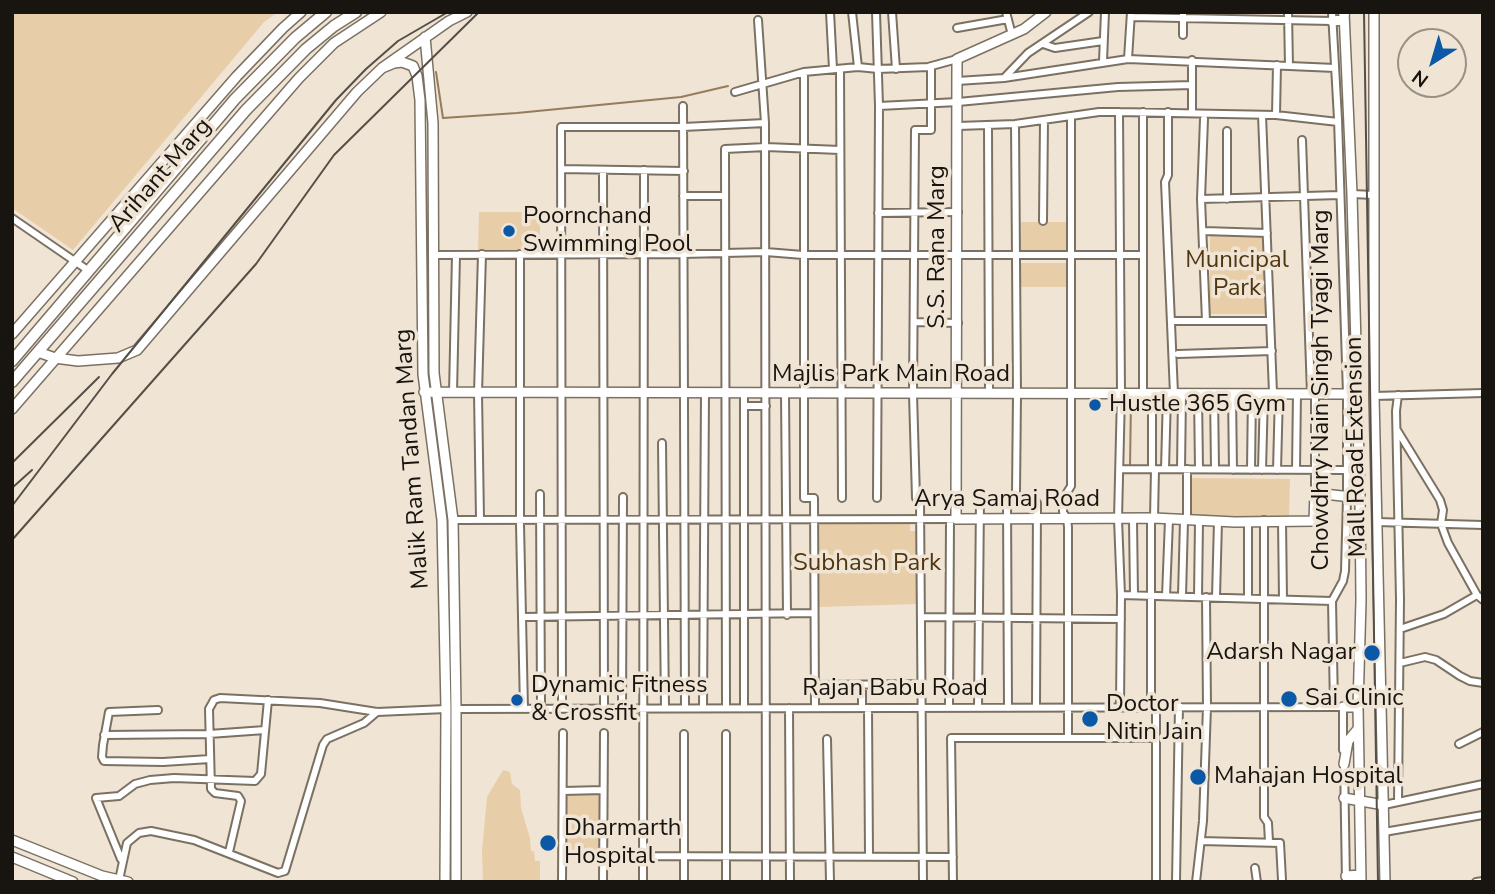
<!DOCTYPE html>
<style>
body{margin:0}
#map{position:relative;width:1495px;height:894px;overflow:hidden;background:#f0e4d5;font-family:"Nunito Sans",sans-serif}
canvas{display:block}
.frame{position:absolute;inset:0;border:14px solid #18140f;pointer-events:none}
.north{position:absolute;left:1397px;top:28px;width:70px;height:70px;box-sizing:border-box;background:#f0e4d5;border:2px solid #9a9186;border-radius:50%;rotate:217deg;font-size:19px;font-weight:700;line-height:28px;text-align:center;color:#18140f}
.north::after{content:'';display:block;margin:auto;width:24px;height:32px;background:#0a58a6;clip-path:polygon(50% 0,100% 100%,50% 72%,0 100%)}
</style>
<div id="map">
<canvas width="1495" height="894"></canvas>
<div class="frame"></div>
<div class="north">N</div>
</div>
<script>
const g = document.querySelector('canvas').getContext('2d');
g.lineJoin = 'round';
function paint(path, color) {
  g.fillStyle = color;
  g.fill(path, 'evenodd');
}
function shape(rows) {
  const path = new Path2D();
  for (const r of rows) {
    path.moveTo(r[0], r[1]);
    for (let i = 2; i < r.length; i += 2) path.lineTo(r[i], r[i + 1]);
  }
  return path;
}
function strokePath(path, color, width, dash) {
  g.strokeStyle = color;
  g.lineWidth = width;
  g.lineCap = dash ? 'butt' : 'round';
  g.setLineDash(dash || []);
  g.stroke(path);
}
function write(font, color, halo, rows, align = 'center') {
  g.font = font + ' "Nunito Sans",sans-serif';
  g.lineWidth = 7;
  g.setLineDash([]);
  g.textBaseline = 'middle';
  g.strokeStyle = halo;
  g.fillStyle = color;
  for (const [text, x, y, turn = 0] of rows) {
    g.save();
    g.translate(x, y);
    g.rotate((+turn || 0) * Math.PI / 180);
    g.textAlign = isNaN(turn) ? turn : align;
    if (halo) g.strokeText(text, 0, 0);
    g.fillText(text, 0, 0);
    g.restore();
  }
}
paint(shape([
 [12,12,278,12,264,22,73,250,12,208],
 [479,212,540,212,540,251,478,250],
 [1021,222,1068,222,1067,250,1021,250],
 [1210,235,1264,235,1265,314,1210,314],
 [1021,263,1067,263,1067,287,1021,287],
 [1189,478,1290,479,1289,518,1188,516],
 [817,522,910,524,910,531,916,531,916,604,818,607],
 [503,770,510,772,512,784,520,790,521,808,530,838,531,851,534,851,535,861,540,861,540,882,483,882,482,851,487,797],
 [565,793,600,794,599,851,565,851]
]), '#e8cda9');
strokePath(shape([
 [436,72,443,118,517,113,681,97,728,86],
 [1130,467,1131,399]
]), '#957c5b', 2);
const street = shape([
 [830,12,833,69],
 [852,12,858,67],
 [876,12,879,106,877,498],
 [892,12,896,69],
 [1006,12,1012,35],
 [1183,12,1183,35],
 [1288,12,1289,66],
 [1332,12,1338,119,1347,394,1347,498,1345,571,1343,581,1332,601,1334,707,1343,707,1343,750],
 [1131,17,1332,21],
 [758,20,765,123,766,882],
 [957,28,1008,19],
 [1043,44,1055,48,1103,41],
 [1128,59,1335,68],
 [1103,61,1105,12],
 [840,69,842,498],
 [804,72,804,498,814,498,815,708],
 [1005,77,1028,53,1089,12],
 [957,81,1004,78,1128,59,1131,12],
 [735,92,804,72,858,67,878,69,928,67,957,59],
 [683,106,685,708],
 [879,106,958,102,1118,87,1192,85],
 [1119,112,1121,394,1118,519,1121,595,1120,707],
 [1143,112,1143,394],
 [1168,112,1168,175,1165,182,1174,394],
 [1192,113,1192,60],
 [1262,115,1273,393],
 [1276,115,1277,65],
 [1204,119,1201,199,1206,321,1270,321],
 [1015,124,1017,394,1016,493],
 [958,126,1015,124,1099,112,1119,112,1276,115,1338,122],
 [988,126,989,394],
 [1302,140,1311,393],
 [561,169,684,171],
 [603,170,604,709],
 [1352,194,1374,195],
 [683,196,725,196],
 [1201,199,1340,195],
 [1227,199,1227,131],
 [878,213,958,212],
 [12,218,89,271],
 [1043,221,1044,120],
 [1204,231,1267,233],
 [520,254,520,524,524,709],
 [432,255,683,254,766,252,803,255,1142,255],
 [1174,321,1206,321],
 [915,322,958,323],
 [1178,354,1272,351],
 [453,393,456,255],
 [1214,393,1215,469],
 [1232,393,1233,470],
 [744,394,744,708],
 [785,394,787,615],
 [1152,394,1152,469],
 [1198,394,1199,469],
 [1398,395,1396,411,1400,599,1398,802],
 [1374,396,1483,393],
 [744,406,766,406],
 [1397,430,1440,500,1443,510,1441,524,1448,543,1477,595,1483,600],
 [662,443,665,708],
 [1120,469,1346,470],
 [1165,469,1167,394],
 [1181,469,1182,394],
 [1187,469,1187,520],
 [1251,470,1252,393],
 [1262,470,1264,393],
 [1277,470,1279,393],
 [1296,470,1297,393],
 [1315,493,1315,393],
 [540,494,541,709],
 [1007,501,1008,708],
 [1154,518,1155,469],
 [480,519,478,393,482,254],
 [1151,519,1151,707],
 [453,520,956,519],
 [1133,520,1134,595],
 [1264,520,1264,817,1268,823,1269,842],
 [1282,521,1283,599],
 [1377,522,1483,525],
 [1121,595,1332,601],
 [1166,596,1169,520],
 [1182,596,1184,520],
 [1198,597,1199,521],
 [1216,597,1218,521],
 [1248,598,1248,521],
 [522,617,814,613],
 [922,617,1121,619],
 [1400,629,1444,614,1477,595],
 [1400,663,1425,657,1436,660,1460,676,1470,681,1483,683],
 [815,685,921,684],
 [1036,707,1037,503],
 [1156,707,1156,882],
 [703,708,705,393],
 [726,708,725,149,766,147,840,150],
 [789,708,790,882],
 [862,708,862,688],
 [868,708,869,856],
 [949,708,950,520],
 [978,708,980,500],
 [456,709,1334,707],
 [562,709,561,127,683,127,765,123],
 [622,709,623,497],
 [158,710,109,712,103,745,102,757,104,761,163,762,210,759],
 [726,734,726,882],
 [104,735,209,734,265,730],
 [1068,736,1068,527,1067,519,1063,512,1063,499,1071,486,1071,117],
 [827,739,830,882],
 [1459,744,1483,732],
 [1344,761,1346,882],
 [563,791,603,790],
 [1384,805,1483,784],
 [1384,832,1483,815],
 [1201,841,1280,843,1282,880],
 [229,852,241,801,238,796,215,793,211,789,209,709,214,700,220,698,320,703,377,712,446,709],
 [603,856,953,857],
 [121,859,96,798,119,796,135,784,150,780,174,778,255,781,261,774,268,700],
 [1255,868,1257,882],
 [119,880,127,843,139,833,151,831,194,840,278,873,285,871,323,745,327,739,364,723,377,712],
 [562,882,563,733],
 [603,882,604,733],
 [643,882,644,170],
 [684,882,684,734],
 [923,882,920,502,916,498,913,394,915,130,931,130,931,67],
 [953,882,951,738,1156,738],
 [1176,882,1179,706],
 [1196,882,1203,821,1207,707,1206,597],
 [1476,882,1483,881]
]);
const secondary = shape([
 [1046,12,1024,29,957,59,956,519,1154,518,1235,522,1314,521,1315,493,1360,498],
 [1344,12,1352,194,1360,498,1361,600,1358,707,1361,882],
 [1374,12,1374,396,1385,882],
 [1332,21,1344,20],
 [425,37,433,123,434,373,453,520,456,709,456,882],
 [382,68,394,63,402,62,413,66,417,76,420,100,423,374,442,520,446,709,445,882],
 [12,334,237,76,283,28,301,12],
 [38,352,55,358,78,361,118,358,137,350,357,92,382,68,449,21,467,12],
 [424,392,1347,394],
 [12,409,299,78,334,43,381,12],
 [1343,707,1358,707],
 [1344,764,1348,741,1358,729],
 [1344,798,1384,805],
 [12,840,102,876,128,882],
 [12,857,73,882],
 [1346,876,1361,875]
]);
const primary = shape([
 [1344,13,1344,12],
 [12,361,235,99,295,38,326,12],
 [12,382,246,110,306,49,334,26,356,12]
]);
strokePath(street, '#7b7163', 10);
strokePath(secondary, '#7b7163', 12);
strokePath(primary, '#7b7163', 13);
strokePath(street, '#fff', 6);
strokePath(secondary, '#fff', 9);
strokePath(primary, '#fff', 10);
strokePath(shape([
 [1364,12,1378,882],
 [12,463,99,377],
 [12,488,32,470],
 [12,506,112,374,336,100,366,69,398,41,448,12],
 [12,540,256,264,334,155,479,12]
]), '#554f47', 2);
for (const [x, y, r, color] of [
 [509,231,7,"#0a58a6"],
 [1095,405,7,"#0a58a6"],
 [1372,653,9,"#0a58a6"],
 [1289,699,9,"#0a58a6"],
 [517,700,7,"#0a58a6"],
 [1090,719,9,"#0a58a6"],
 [1198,777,9,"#0a58a6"],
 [548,843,9,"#0a58a6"]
]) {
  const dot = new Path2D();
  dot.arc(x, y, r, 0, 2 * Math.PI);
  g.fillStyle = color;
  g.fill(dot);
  strokePath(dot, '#f0e4d5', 2.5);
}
write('24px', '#18140f', '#f0e4d5', [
 ["Arihant Marg",161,176,-49],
 ["S.S. Rana Marg",938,247,-90],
 ["Majlis Park Main Road",891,375],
 ["Chowdhry Nain Singh Tyagi Marg",1322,390,-90],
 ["Mall Road Extension",1357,447,-91],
 ["Malik Ram Tandan Marg",413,459,-94],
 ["Arya Samaj Road",1007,500],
 ["Rajan Babu Road",895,689]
]);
write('24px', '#18140f', '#f0e4d5', [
 ["Poornchand",523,217],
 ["Swimming Pool",523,245],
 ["Hustle 365 Gym",1109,405],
 ["Adarsh Nagar",1356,653,"right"],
 ["Dynamic Fitness",531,686],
 ["& Crossfit",531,714],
 ["Sai Clinic",1305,699],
 ["Doctor",1106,705],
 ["Nitin Jain",1106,733],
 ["Mahajan Hospital",1214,777],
 ["Dharmarth",564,829],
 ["Hospital",564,857]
], 'left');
write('24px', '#4f3712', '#f0e4d5', [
 ["Municipal",1237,261],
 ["Park",1237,289],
 ["Subhash Park",867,564]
]);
</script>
